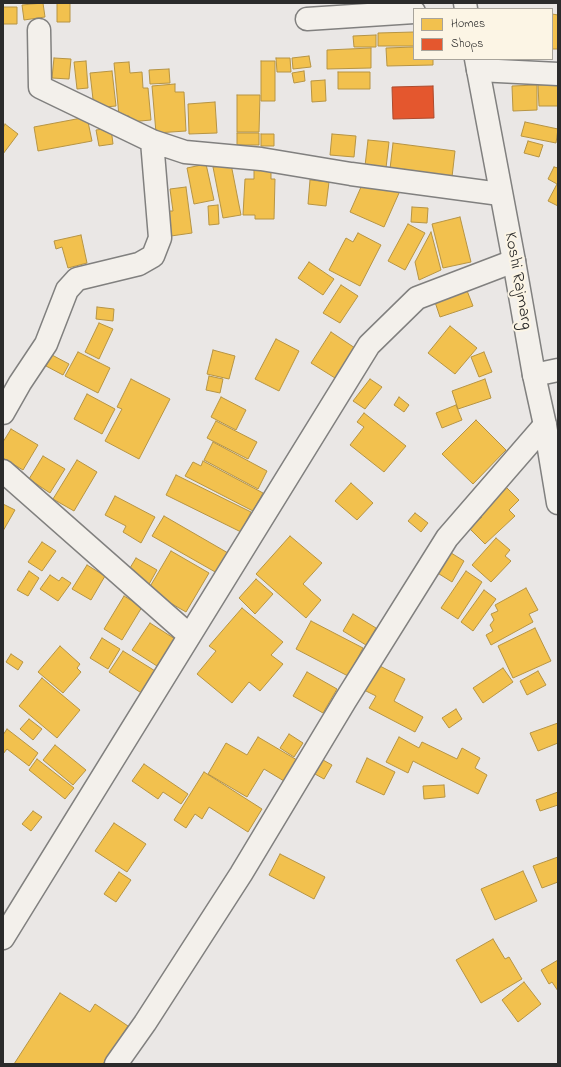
<!DOCTYPE html>
<style>
body{margin:0}
#map{position:relative;width:561px;height:1067px;overflow:hidden;background:#eae7e5;font-family:"Indie Flower",sans-serif}
canvas{display:block}
.frame{position:absolute;inset:0;border:4px solid #2b2b2b;pointer-events:none}
.legend{position:absolute;left:413px;top:8px;width:140px;height:52px;box-sizing:border-box;background:#fcf5e5;border:1px solid #a8a49b;margin:0;padding:5px 7px;list-style:none;font-size:12px;color:#2b2b2b}
.legend li{display:flex;align-items:center;gap:8px;height:20px}
.legend b{width:20px;border:1px solid #a8a49b}
</style>
<div id="map">
<canvas width="561" height="1067"></canvas>
<div class="frame"></div>
<ul class="legend">
<li><b style="height:11px;background:#f2c14e"></b>Homes</li>
<li><b style="height:11px;background:#e4572e"></b>Shops</li>
</ul>
</div>
<script>
const g = document.querySelector('canvas').getContext('2d');
g.lineJoin = 'round';
function paint(path, color) {
  g.fillStyle = color;
  g.fill(path, 'evenodd');
}
function shape(rows) {
  const path = new Path2D();
  for (const r of rows) {
    path.moveTo(r[0], r[1]);
    for (let i = 2; i < r.length; i += 2) path.lineTo(r[i], r[i + 1]);
  }
  return path;
}
function strokePath(path, color, width, dash) {
  g.strokeStyle = color;
  g.lineWidth = width;
  g.lineCap = dash ? 'butt' : 'round';
  g.setLineDash(dash || []);
  g.stroke(path);
}
function write(font, color, halo, rows, align = 'center') {
  g.font = font + ' "Indie Flower",sans-serif';
  g.lineWidth = 4;
  g.setLineDash([]);
  g.textBaseline = 'middle';
  g.strokeStyle = halo;
  g.fillStyle = color;
  for (const [text, x, y, turn = 0] of rows) {
    g.save();
    g.translate(x, y);
    g.rotate((+turn || 0) * Math.PI / 180);
    g.textAlign = isNaN(turn) ? turn : align;
    if (halo) g.strokeText(text, 0, 0);
    g.fillText(text, 0, 0);
    g.restore();
  }
}
const homes = shape([
 [43,3,45,17,24,20,22,5,43,3],
 [57,3,70,3,70,22,57,22,57,3],
 [3,7,17,7,17,24,3,24,3,7],
 [552,14,558,15,558,49,552,49,552,14],
 [414,32,414,46,378,46,378,33,414,32],
 [376,35,376,47,354,47,353,36,376,35],
 [414,47,414,59,433,59,433,65,387,66,386,48,414,47],
 [371,48,371,68,327,69,327,50,371,48],
 [309,56,311,67,293,69,292,58,309,56],
 [54,58,71,59,69,79,52,78,54,58],
 [276,58,290,58,291,72,277,72,276,58],
 [86,61,88,88,77,89,74,62,86,61],
 [261,61,275,61,275,101,261,101,261,61],
 [129,62,130,73,142,72,143,88,148,88,151,120,130,122,129,116,119,116,114,63,129,62],
 [169,69,170,83,150,84,149,70,169,69],
 [112,71,116,106,94,108,90,73,112,71],
 [304,71,305,81,294,83,292,73,304,71],
 [338,72,370,72,370,89,338,89,338,72],
 [325,80,326,101,312,102,311,81,325,80],
 [175,84,175,92,184,92,186,131,156,133,152,86,175,84],
 [558,84,558,106,539,106,538,85,558,84],
 [537,85,537,110,513,111,512,86,537,85],
 [237,95,260,95,259,132,237,132,237,95],
 [215,102,217,133,189,134,188,104,215,102],
 [87,117,92,141,38,151,34,127,87,117],
 [525,122,558,129,556,143,521,136,525,122],
 [5,124,18,134,3,154,3,128,5,124],
 [111,128,113,144,99,146,96,130,111,128],
 [237,133,259,133,259,145,237,145,237,133],
 [261,134,274,134,274,146,261,146,261,134],
 [332,134,356,136,354,157,330,155,332,134],
 [368,140,389,142,386,168,365,166,368,140],
 [528,141,543,145,539,157,524,153,528,141],
 [393,143,455,151,452,177,390,169,393,143],
 [206,164,214,200,194,204,187,168,206,164],
 [231,164,241,215,223,218,213,167,231,164],
 [554,167,558,168,558,206,548,201,557,184,548,179,554,167],
 [254,170,271,171,271,179,275,179,274,219,255,219,255,215,243,215,245,179,254,179,254,170],
 [365,178,399,193,384,227,350,212,365,178],
 [310,180,329,182,326,206,308,204,310,180],
 [186,187,192,233,171,236,169,211,173,211,170,189,186,187],
 [218,205,219,224,209,225,208,206,218,205],
 [412,207,428,208,427,223,411,222,412,207],
 [460,217,471,262,443,268,432,224,460,217],
 [408,224,425,233,405,270,388,261,408,224],
 [431,232,441,270,419,280,415,262,431,232],
 [358,233,381,245,360,286,329,270,346,238,353,242,358,233],
 [81,235,87,263,68,268,62,247,56,249,54,241,81,235],
 [309,262,334,279,323,295,298,278,309,262],
 [341,285,358,296,340,323,323,313,341,285],
 [466,288,473,306,440,317,434,299,466,288],
 [97,307,114,309,113,321,96,319,97,307],
 [99,323,113,329,99,359,85,352,99,323],
 [450,326,477,348,455,374,428,353,450,326],
 [331,332,355,348,335,378,311,363,331,332],
 [276,339,299,351,279,391,255,379,276,339],
 [213,350,235,356,229,379,207,374,213,350],
 [78,352,110,368,98,393,65,376,78,352],
 [484,352,492,372,479,377,471,357,484,352],
 [52,355,69,364,63,375,46,366,52,355],
 [209,376,223,379,220,393,206,390,209,376],
 [131,379,170,399,139,459,105,441,122,409,117,407,131,379],
 [370,379,382,387,365,409,353,401,370,379],
 [485,379,491,398,458,409,452,391,485,379],
 [87,394,115,409,102,434,74,419,87,394],
 [221,397,246,410,236,430,211,417,221,397],
 [399,397,409,405,404,412,394,405,399,397],
 [456,405,462,420,442,428,436,413,456,405],
 [364,413,406,446,384,472,350,445,364,427,357,422,364,413],
 [476,420,506,450,473,484,442,454,476,420],
 [216,421,257,442,248,459,207,438,216,421],
 [11,429,38,445,23,470,3,458,3,442,11,429],
 [213,442,267,471,258,489,204,460,213,442],
 [43,456,65,469,50,493,29,479,43,456],
 [77,460,97,472,74,511,53,499,77,460],
 [203,461,263,493,253,511,185,476,193,462,201,466,203,461],
 [176,475,251,512,241,532,166,495,176,475],
 [351,483,373,503,357,520,335,501,351,483],
 [506,487,519,500,509,510,515,516,485,544,469,528,482,517,478,513,506,487],
 [115,496,155,517,141,543,123,532,126,526,105,515,115,496],
 [3,504,15,510,3,531,3,504],
 [415,513,428,523,421,532,408,521,415,513],
 [164,516,228,553,217,573,152,536,164,516],
 [290,536,322,563,303,584,321,600,306,618,256,574,290,536],
 [496,538,510,550,505,556,511,561,491,582,472,565,496,538],
 [42,542,56,551,42,571,28,562,42,542],
 [171,551,209,573,186,612,148,590,171,551],
 [448,551,464,561,452,582,436,572,448,551],
 [136,558,157,570,148,586,127,573,136,558],
 [87,565,105,576,91,600,72,589,87,565],
 [29,571,39,578,28,596,17,590,29,571],
 [466,571,482,582,458,619,441,608,466,571],
 [50,575,59,581,62,577,71,583,58,601,40,589,50,575],
 [256,579,273,594,255,614,239,598,256,579],
 [526,588,538,610,529,614,533,622,491,645,486,635,493,631,490,625,494,620,491,614,498,611,495,605,526,588],
 [484,590,496,599,473,631,461,622,484,590],
 [124,596,142,607,122,640,104,629,124,596],
 [242,608,283,642,271,655,283,664,260,691,249,682,232,703,197,674,216,651,209,646,242,608],
 [353,614,376,628,366,645,343,631,353,614],
 [311,621,363,648,348,676,296,649,311,621],
 [150,623,175,639,157,666,132,650,150,623],
 [535,628,551,661,513,678,498,646,535,628],
 [102,638,120,649,108,669,90,658,102,638],
 [60,646,80,664,77,668,81,672,63,693,38,672,60,646],
 [123,651,160,674,146,696,109,672,123,651],
 [11,654,23,662,18,670,6,662,11,654],
 [378,665,405,679,394,701,423,717,415,732,369,708,376,696,364,690,378,665],
 [503,668,513,682,483,703,473,688,503,668],
 [538,671,546,685,527,695,520,681,538,671],
 [307,672,337,689,323,713,293,696,307,672],
 [42,678,80,710,57,738,19,706,42,678],
 [456,709,462,719,449,728,442,718,456,709],
 [29,719,42,729,33,740,20,729,29,719],
 [558,723,558,743,538,751,530,733,558,723],
 [7,729,38,753,29,766,7,749,3,754,3,735,7,729],
 [289,734,303,743,294,757,280,748,289,734],
 [258,737,297,760,284,781,264,769,247,797,208,774,226,743,247,755,258,737],
 [399,737,419,748,422,742,457,759,462,748,480,758,475,768,487,775,478,794,413,761,408,773,386,762,399,737],
 [55,745,86,770,73,785,43,760,55,745],
 [367,758,395,772,384,795,356,782,367,758],
 [37,759,74,788,65,799,29,770,37,759],
 [323,760,332,765,324,779,315,774,323,760],
 [144,764,188,794,181,804,163,792,158,799,132,781,144,764],
 [204,772,262,809,248,832,209,807,202,819,195,814,186,828,174,820,204,772],
 [444,785,445,797,424,799,423,786,444,785],
 [558,792,558,805,540,811,536,800,558,792],
 [33,811,42,817,31,831,22,824,33,811],
 [114,823,146,844,127,872,95,851,114,823],
 [280,854,325,877,314,899,269,875,280,854],
 [558,857,558,882,542,888,533,866,558,857],
 [523,871,537,901,495,920,481,889,523,871],
 [119,872,131,880,116,902,104,894,119,872],
 [493,939,505,959,509,957,522,979,481,1003,456,960,493,939],
 [558,960,558,991,552,982,549,984,541,970,558,960],
 [524,982,541,1004,518,1022,502,1000,524,982],
 [60,993,90,1012,95,1004,128,1026,103,1064,14,1064,60,993]
]);
paint(homes, '#f2c14e');
strokePath(homes, '#b69444', 1);
const shops = shape([
 [433,86,434,118,393,119,392,87,433,86]
]);
paint(shops, '#e4572e');
strokePath(shops, '#ac4a2d', 1);
const minor = shape([
 [307,19,414,12],
 [39,30,40,87,152,141,185,152,261,159,351,174,500,194],
 [478,70,558,74],
 [534,375,558,370],
 [3,413,20,383,46,344,67,290,77,279,139,264,153,256,160,238,152,141],
 [3,471,189,635],
 [3,938,369,345,417,298,514,261],
 [116,1064,145,1023,241,874,345,701,447,538,545,425]
]);
const major = shape([
 [465,3,466,9],
 [476,59,514,261,534,375,545,425,558,503]
]);
strokePath(minor, '#81807f', 25);
strokePath(major, '#81807f', 25);
strokePath(minor, '#f3f0eb', 22);
strokePath(major, '#f3f0eb', 22);
write('17px', '#2b2b2b', '#fcf5e5', [
 ["Koshi Rajmarg",517,281,80]
]);
</script>
